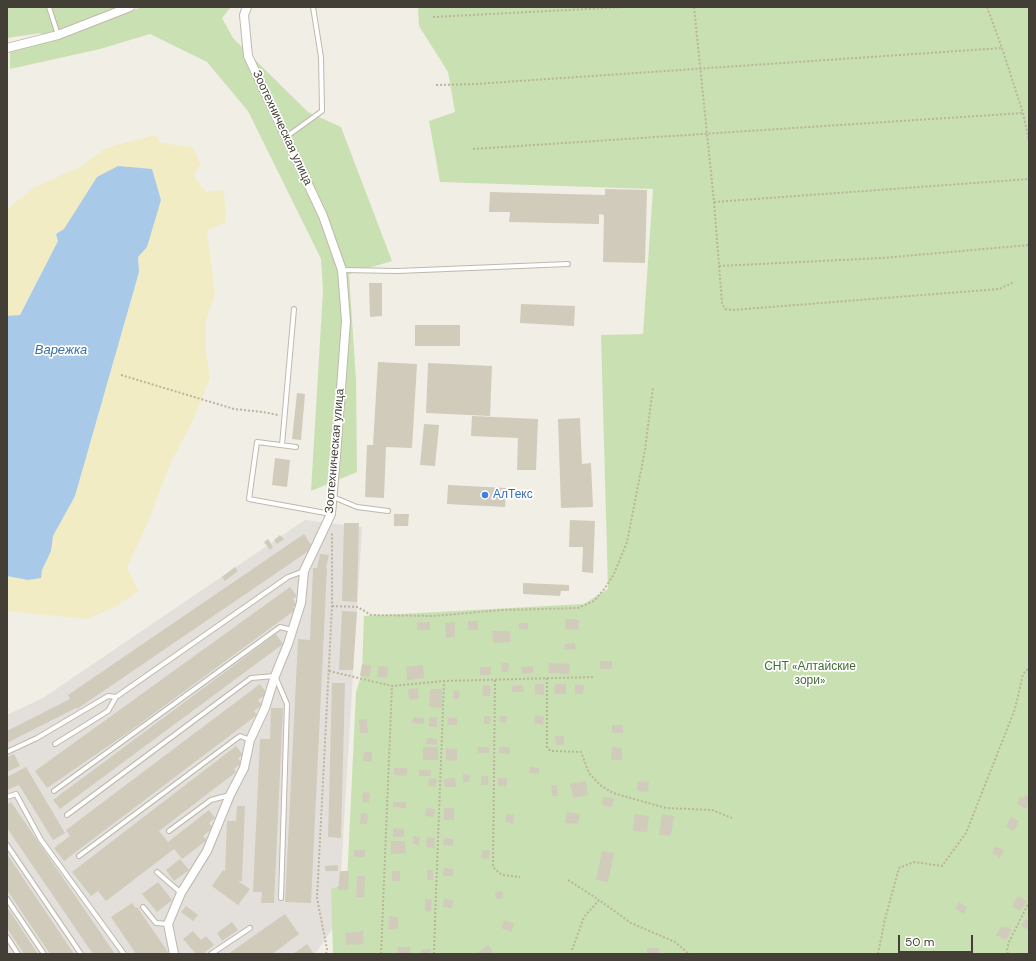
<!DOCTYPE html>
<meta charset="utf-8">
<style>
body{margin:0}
#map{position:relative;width:1036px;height:961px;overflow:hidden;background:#f1eee6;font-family:"DM Sans",sans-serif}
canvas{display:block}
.frame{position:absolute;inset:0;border:8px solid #433f36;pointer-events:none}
.scale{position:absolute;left:898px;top:935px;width:75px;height:18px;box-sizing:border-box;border:2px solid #433f36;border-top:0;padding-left:5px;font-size:12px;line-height:14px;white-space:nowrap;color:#433f36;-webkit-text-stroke:3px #fff;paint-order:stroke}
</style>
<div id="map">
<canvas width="1036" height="961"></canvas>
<div class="frame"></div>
<div class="scale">50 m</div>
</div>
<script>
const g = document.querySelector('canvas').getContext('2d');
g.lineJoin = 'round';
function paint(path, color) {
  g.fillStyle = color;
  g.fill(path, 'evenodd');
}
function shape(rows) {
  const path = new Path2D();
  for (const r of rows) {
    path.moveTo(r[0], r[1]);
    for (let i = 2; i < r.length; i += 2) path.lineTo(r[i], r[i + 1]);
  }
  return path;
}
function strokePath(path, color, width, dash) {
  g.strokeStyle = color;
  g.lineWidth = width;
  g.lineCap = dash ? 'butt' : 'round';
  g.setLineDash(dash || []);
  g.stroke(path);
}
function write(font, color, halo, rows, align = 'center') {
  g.font = font + ' "DM Sans",sans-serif';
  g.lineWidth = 3.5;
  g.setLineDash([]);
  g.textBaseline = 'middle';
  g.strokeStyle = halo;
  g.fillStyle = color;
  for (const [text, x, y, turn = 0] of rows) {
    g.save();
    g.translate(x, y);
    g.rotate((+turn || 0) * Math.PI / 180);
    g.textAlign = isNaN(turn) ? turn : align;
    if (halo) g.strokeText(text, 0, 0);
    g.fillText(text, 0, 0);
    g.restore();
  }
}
paint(shape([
 [305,520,362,527,338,921,315,954,7,954,7,715,43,698]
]), '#e3e0db');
paint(shape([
 [7,7,129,7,131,11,142,7,231,7,222,18,233,38,308,112,341,127,392,261,349,274,356,380,357,472,311,491,323,291,321,259,248,111,207,62,150,34,100,49,10,69,10,52,43,43,41,33,7,38],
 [418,7,1029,7,1029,954,333,954,331,889,347,883,356,692,362,673,364,616,584,604,608,589,601,335,643,334,653,189,440,182,429,121,455,112,448,72,419,26]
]), '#c9e1b2');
paint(shape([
 [154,135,161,143,192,147,201,164,193,175,206,192,224,190,226,222,207,231,215,294,206,321,206,352,210,378,191,424,172,460,145,529,127,567,138,591,117,606,87,619,7,611,7,576,28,580,41,578,42,570,51,551,53,536,75,496,139,272,138,257,147,247,64,229,56,234,58,241,20,315,7,317,7,209,35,187,80,167,106,148]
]), '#f2ecc5');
paint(shape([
 [118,166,152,169,161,200,147,247,138,257,139,272,75,496,53,536,51,551,42,570,41,578,28,580,7,576,7,316,20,315,58,241,56,234,64,229,97,177]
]), '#a8c9e8');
paint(shape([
 [605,189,647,190,645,263,603,262,604,215,599,214,599,224,509,222,510,212,489,212,490,192,605,195],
 [369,283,382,283,382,316,370,317],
 [521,304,575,306,574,326,520,323],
 [415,325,460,325,460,346,415,346],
 [378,362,417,364,412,448,386,447,384,498,365,497,367,445,373,445],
 [428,363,492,366,490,416,426,413],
 [297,393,305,394,301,440,292,439],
 [472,416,538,419,536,470,517,470,518,438,471,436],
 [580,418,582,464,591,463,593,507,561,508,558,419],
 [424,424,439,425,435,466,420,465],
 [275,458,290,460,287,487,272,485],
 [448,485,506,488,505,507,447,504],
 [394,514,409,514,408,526,394,526],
 [570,520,595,521,593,573,582,572,583,547,569,547],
 [344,523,359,523,357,602,342,601],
 [304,534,313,548,77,709,76,708,7,743,7,731,70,699,68,695],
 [280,535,284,539,277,544,274,540],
 [268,539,273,547,270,550,264,542],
 [320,554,329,555,326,568,327,568,311,903,285,902,298,639,310,640,313,568,317,568],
 [235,567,238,571,225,581,222,577],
 [523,583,569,585,569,591,561,591,560,596,523,594],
 [290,587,297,596,293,599,297,605,293,607,295,610,130,731,47,788,35,771],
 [342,611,357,612,353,670,339,670],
 [566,619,579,620,578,630,565,629],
 [468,621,478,621,478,630,468,630],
 [417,622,430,622,430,630,417,630],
 [455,622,455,637,446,638,445,623],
 [519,623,528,623,528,630,519,629],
 [492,631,510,631,511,642,493,643],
 [276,634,283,644,60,809,53,800],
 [575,643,576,649,565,650,564,644],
 [600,661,612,661,612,669,600,669],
 [502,663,509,663,508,672,501,672],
 [549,663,570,664,569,674,548,673],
 [362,664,371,665,370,677,360,676],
 [423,665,424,678,407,680,406,667],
 [378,666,388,667,387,678,377,677],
 [533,666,533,673,522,674,521,667],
 [480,667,491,667,491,675,480,675],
 [332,683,345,683,341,838,328,837],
 [260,684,267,694,258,700,262,705,254,711,257,715,64,861,54,848,70,836,66,830],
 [535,684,544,684,544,695,535,694],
 [555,684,566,684,566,694,554,694],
 [575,684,584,685,583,694,575,694],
 [483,685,491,686,490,696,482,696],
 [523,685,524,692,512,692,512,686],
 [418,688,419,699,409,700,408,689],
 [430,689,442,689,442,708,429,707],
 [454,690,460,691,459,699,453,699],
 [271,708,283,708,274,903,261,903,262,892,253,892,260,739,270,739],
 [535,715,544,717,543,725,534,723],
 [484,716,491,717,490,724,484,724],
 [500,716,507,716,507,722,499,722],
 [413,717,424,718,424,724,412,723],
 [429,717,437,717,437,727,429,727],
 [448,718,457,718,457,725,447,725],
 [367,719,368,733,360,733,359,720],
 [612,725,623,725,623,733,612,733],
 [555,736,564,736,564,745,556,745],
 [427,738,437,739,437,745,426,744],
 [236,746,243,755,238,758,242,763,234,769,236,772,159,831,168,842,209,810,215,818,209,823,213,828,203,836,207,840,182,859,174,849,106,901,98,891,91,896,72,872],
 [423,747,438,747,438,760,423,760],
 [478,747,489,747,489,753,478,753],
 [499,747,510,747,510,754,499,753],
 [612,747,622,748,622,760,611,760],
 [446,748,457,749,457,761,446,760],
 [364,752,372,752,372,762,363,761],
 [14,754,20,766,7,772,7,757],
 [26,767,65,833,53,840,19,785,7,790,7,777],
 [530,767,539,768,539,774,529,773],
 [394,768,407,768,407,776,394,775],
 [419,770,431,770,431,776,419,776],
 [463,774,470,775,469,782,463,782],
 [481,776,488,776,488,785,481,785],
 [429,778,437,779,436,787,428,786],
 [455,778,456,787,445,787,444,779],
 [498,778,507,778,507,786,498,786],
 [586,781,588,795,573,798,570,784],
 [638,781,649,782,648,792,637,791],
 [551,785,557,785,558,796,552,796],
 [363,792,370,793,369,803,362,802],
 [1025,795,1029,797,1029,803,1026,809,1017,804,1020,797,1023,798],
 [603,797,614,798,612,807,602,805],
 [11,802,115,954,93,954,7,828,7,804],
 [393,802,406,802,406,808,393,807],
 [237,806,245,806,242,881,238,881,250,889,238,905,212,886,223,870,225,871,227,821,236,821],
 [426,808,435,809,434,817,425,816],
 [444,808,454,808,454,820,444,820],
 [567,812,580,814,578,824,565,823],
 [361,813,368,814,367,824,360,824],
 [506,814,514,815,513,824,505,822],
 [635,814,649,816,647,832,633,831],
 [662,814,674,816,671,836,659,835],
 [1011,817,1019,821,1014,831,1006,827],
 [393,828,404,829,404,837,393,837],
 [413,836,420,837,419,845,413,844],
 [427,837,435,838,434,848,426,847],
 [444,838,453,839,453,846,443,845],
 [391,841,405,841,406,853,391,854],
 [995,846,1004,850,1000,858,992,853],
 [354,850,365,850,365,857,354,857],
 [482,850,490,850,489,859,481,858],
 [602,851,614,853,608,882,596,880],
 [7,854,74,954,50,954,7,890],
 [180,859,189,870,174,881,166,870],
 [338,865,338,871,325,871,325,866],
 [444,868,453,869,453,876,443,876],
 [427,870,433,870,433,880,427,880],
 [340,871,349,871,348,890,338,890],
 [392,871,400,871,400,881,392,881],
 [357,876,365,876,364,897,356,897],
 [158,882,172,900,157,912,142,894],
 [502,891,503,898,496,899,495,892],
 [1018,896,1027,901,1020,911,1012,906],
 [425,899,432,900,431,912,425,911],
 [444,899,453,900,452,908,443,907],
 [959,902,967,907,964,914,955,909],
 [132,903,136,908,137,907,168,952,166,954,136,954,111,917],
 [186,906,198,915,193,921,181,912],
 [7,907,38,954,24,954,7,928],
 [285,914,299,934,272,954,228,954],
 [389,916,398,917,398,929,388,929],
 [1025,919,1029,921,1029,930,1021,926],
 [504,920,514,924,511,932,501,928],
 [232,922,238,930,222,941,217,933],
 [1005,926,1012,930,1006,940,996,935,1001,927,1004,928],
 [193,931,201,940,206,936,214,945,203,954,196,954,183,939],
 [363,931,364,944,346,945,345,933],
 [307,944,314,954,293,954],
 [488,945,494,953,476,954],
 [398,947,410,947,410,954,398,954],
 [647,948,659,948,659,954,647,954],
 [422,949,431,949,430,954,422,954]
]), '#d1cbbc');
const lane = shape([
 [49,7,58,35],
 [286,137,322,111,321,57,313,7],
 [342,270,398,271,568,264],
 [282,445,294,309],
 [296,447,257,442,249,499,331,514],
 [333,497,357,507,388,511],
 [55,744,108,711,116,697],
 [7,752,37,738,108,696,116,697,288,577,304,571],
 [54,791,280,627,292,630],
 [7,797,16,794,41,840,124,954],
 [67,815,251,678,275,676,287,704,281,898],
 [169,831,211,800,230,795],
 [7,845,81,954],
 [79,856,240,736,250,740],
 [157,872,181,893],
 [7,899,44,954],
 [143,907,156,923,168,924],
 [7,937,18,954],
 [211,954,250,928]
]);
const street = shape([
 [7,48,58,35,130,7],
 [174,954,168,924,181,893,207,851,230,795,244,768,250,740,265,708,275,676,288,644,301,603,304,571,331,514,336,456,346,321,342,270,323,216,248,56,244,15,247,7]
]);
strokePath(lane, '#beb9ac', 6);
strokePath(street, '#beb9ac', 10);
strokePath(shape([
 [694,7,714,202,722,303,725,309,732,310,999,289,1014,282],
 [987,7,1002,48,1023,113,1029,141],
 [433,17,625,7],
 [436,85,475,84,1002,48],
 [473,149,1023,113],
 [714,202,1029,179],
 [719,266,882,258,1029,245],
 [121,375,234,409,263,412,278,415],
 [332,606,358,607,371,615,433,616,502,610,578,608,594,601,605,588,614,574,627,542,645,450,653,387],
 [329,671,392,686,444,681,593,677],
 [547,678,547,748,551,751,581,752,589,773,600,785,613,793,666,808,712,810,732,818],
 [495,680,493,867,502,875,520,877],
 [568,880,599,900],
 [572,950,584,917,599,900,631,923,675,942,689,954],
 [326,954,327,949,317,898,332,606,332,533],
 [381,954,392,686],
 [434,954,435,920,444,681],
 [878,954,885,919,899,868,914,862,942,866,966,833,1015,709,1023,674,1029,668],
 [1008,954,1007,950,1009,942,1029,902]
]), '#bcb39c', 2, [2, 2]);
strokePath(lane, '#fff', 4);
strokePath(street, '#fff', 8);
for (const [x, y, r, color] of [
 [485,495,4,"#3f7fe0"]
]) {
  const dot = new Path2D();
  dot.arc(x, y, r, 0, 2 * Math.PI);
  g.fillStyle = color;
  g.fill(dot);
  strokePath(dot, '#fff', 1.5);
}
write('12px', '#433f36', '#fff', [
 ["Зоотехническая улица",282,128,65],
 ["Зоотехническая улица",335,451,-85]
]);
write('12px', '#366cbe', '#fff', [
 ["АлТекс",493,495]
], 'left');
write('12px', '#426e30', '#fff', [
 ["СНТ «Алтайские",810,667],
 ["зори»",810,681]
]);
write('italic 13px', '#3b6fa3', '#fff', [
 ["Варежка",61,351]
]);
</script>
